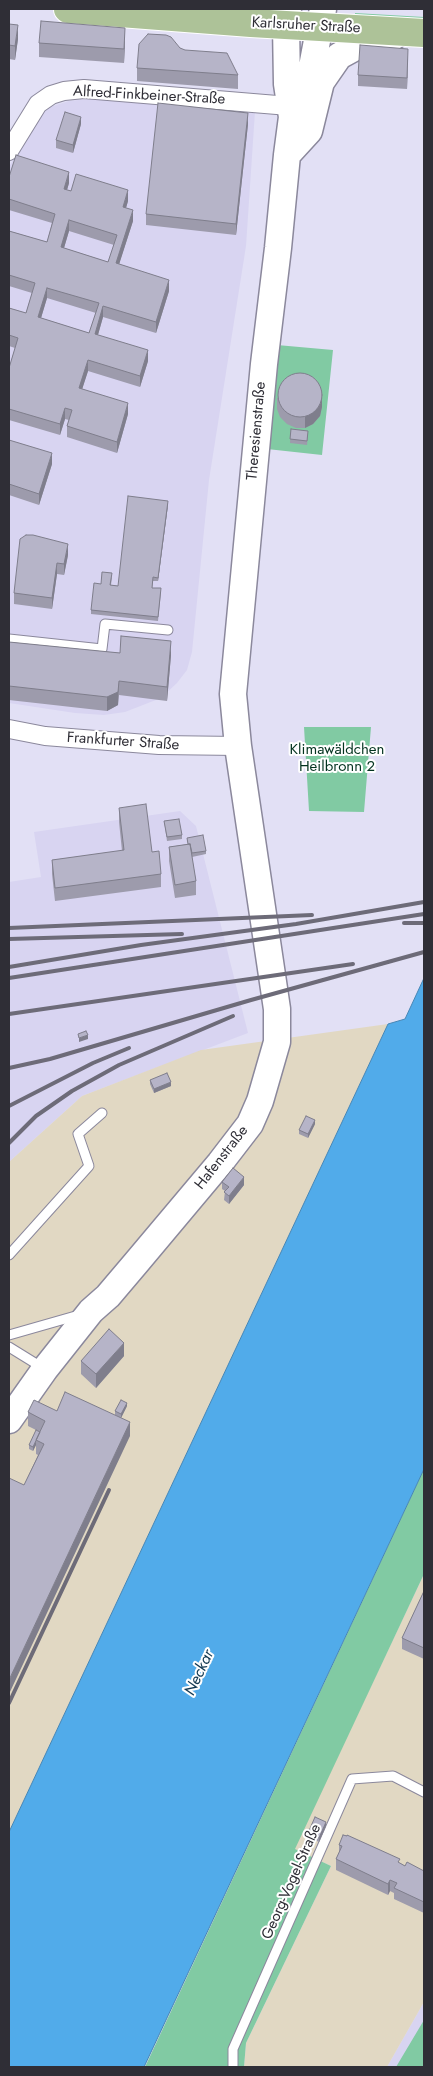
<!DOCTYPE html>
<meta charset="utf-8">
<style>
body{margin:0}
#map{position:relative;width:433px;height:2076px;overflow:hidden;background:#e2e0f5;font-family:Jost,sans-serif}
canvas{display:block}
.frame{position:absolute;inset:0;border:10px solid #2f2e36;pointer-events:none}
</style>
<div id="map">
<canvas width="433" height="2076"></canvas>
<div class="frame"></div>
</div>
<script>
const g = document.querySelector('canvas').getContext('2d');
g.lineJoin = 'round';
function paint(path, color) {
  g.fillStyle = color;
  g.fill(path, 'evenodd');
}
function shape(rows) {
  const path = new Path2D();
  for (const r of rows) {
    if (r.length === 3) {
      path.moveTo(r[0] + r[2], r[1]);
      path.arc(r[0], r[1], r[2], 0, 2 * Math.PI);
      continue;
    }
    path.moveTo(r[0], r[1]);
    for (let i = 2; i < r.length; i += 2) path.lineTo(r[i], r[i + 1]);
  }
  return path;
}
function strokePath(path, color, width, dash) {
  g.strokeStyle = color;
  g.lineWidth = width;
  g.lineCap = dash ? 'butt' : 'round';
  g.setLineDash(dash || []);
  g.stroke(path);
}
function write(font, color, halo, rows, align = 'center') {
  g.font = font + ' Jost,sans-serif';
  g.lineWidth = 4;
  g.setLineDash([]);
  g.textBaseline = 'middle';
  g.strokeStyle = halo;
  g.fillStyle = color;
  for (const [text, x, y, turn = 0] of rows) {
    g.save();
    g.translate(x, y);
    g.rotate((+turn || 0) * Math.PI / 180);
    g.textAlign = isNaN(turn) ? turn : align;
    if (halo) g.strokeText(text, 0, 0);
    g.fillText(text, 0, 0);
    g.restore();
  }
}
paint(shape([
 [97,98,255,111,246,246,209,480,192,652,187,670,177,683,161,698,125,712,104,715,75,713,9,703,9,167,35,120,50,107,69,101],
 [180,811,196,826,248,1033,82,1096,9,1162,9,882,41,877,34,832],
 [424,2002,424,2067,387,2067]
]), '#d8d4f1');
paint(shape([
 [388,1024,9,1832,9,1162,82,1096,201,1050],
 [424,1574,424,2002,387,2067,244,2067,246,2043,331,1866,294,1849]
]), '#e1d8c3');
paint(shape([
 [355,13,424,17,424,25,355,20],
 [277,345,333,350,322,455,267,449],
 [304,727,371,727,364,812,309,811],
 [424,1469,424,1574,295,1849,331,1866,246,2043,244,2067,145,2067],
 [424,2020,424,2067,396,2067]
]), '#81caa3');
const water = shape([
 [424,978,424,1469,144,2067,9,2067,9,1832,388,1024,405,1019,424,978]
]);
paint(water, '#51abea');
strokePath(water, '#4786b4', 1);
const lane = shape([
 [9,639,102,649,105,624,168,630],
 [9,1255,89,1166,78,1134,102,1113],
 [9,1335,79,1315],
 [9,1347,43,1368],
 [233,2067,233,2049,352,1779,393,1776,424,1792]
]);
const street = shape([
 [9,151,38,104,51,95,64,91,84,89,289,106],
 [9,729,45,736,159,745,238,746]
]);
const secondary = shape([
 [288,9,286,25,287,84,292,117],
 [287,155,309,131,321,82,339,56,361,44,386,42,400,32],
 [9,1420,45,1369,91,1311,108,1296,136,1263,220,1163,250,1124,260,1101,277,1042,277,1009,238,746,233,694,264,364,278,248,287,155,292,117,309,83,323,9]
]);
const primary = shape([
 [68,9,251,23,424,33]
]);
strokePath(lane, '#8b889c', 11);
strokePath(street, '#8b889c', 20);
strokePath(secondary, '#8b889c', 29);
strokePath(primary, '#fff', 30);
strokePath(lane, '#fff', 9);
strokePath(street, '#fff', 18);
strokePath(secondary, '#fff', 26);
strokePath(primary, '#adc298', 28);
strokePath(shape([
 [404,923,424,923],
 [9,928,312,915],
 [9,939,182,934],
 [9,967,141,945,296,924,424,902],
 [9,978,424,914],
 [9,1014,353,964],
 [9,1068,50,1059,251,1000,424,952],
 [9,1106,93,1063,129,1048],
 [9,1143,36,1116,72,1091,119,1065,233,1016],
 [9,1703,109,1490]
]), '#6d6b78', 4);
paint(shape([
 [9,24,18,39,15,60,9,59],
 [125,41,124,63,39,57,39,43],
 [180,48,238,75,238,89,137,81,137,68],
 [408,59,407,89,358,86,358,75],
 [81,124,73,153,56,148,56,140],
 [248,124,236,235,146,225,146,214],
 [9,177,69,183,67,190,128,201,126,208,133,221,119,264,169,291,156,333,103,317,98,335,148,361,140,387,88,371,82,389,128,414,117,453,67,437,67,426,69,420,65,419,60,435,9,420,9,368,15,348,9,346,9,308,26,313,32,293,9,286,9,231,47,242,52,223,9,210],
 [69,231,114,245,108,262,64,248],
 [47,298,96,313,89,333,41,318],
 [277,398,322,407,320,416,313,424,305,428,296,428,287,424,280,417,277,409],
 [291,429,308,435,307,445,290,443],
 [9,440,52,464,39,505,9,495],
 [168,505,158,581,153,581,152,588,161,592,158,621,91,614,91,610,101,584,112,577,111,585,118,586],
 [68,555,64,575,57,574,52,609,14,604,14,593],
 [9,642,120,653,171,655,167,701,119,695,118,705,107,711,9,700],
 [119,808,152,852,161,874,161,887,55,901,52,874,52,860,122,851,119,822],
 [164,821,182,835,182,839,167,841],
 [187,838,206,851,206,854,192,857,196,881,196,895,175,898,169,861,169,847,188,844],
 [150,1080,171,1086,154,1093,150,1084],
 [315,1124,308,1138,299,1134,299,1130],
 [222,1182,244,1185,229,1204,224,1200,225,1191,222,1189],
 [124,1356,96,1388,81,1374,81,1361],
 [127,1406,121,1418,115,1415,115,1411],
 [57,1411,130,1436,24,1485,38,1455,36,1454,36,1445,33,1451,29,1449,29,1445,40,1432,28,1426,28,1412],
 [424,1591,424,1659,402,1649,402,1638],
 [326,1826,319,1842,308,1837,308,1833],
 [339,1845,400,1863,405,1866,424,1871,424,1913,394,1899,394,1893,390,1891,388,1895,336,1870,336,1859,339,1853]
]), '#9d9bac');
paint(shape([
 [18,25,18,39,15,60,15,46],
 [125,28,125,41,124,63,124,49],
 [408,49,408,59,407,89,407,78],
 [248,113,248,124,236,235,236,224],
 [81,117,81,124,73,153,73,145],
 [69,172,69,183,64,200,64,189],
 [128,190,128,201,123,218,123,207],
 [133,210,133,221,116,274,116,263],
 [69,220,69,231,61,258,61,247],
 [169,280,169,291,156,333,156,322],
 [47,288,47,298,38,328,38,317],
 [103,306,103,317,95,345,95,334],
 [148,350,148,361,140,387,140,376],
 [88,360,88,371,79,399,79,388],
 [322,397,322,407,320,416,313,424,305,428,305,417],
 [128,403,128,414,117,453,117,442],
 [65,408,65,419,60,435,60,424],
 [52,453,52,464,39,505,39,494],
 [168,501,168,505,158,581,158,578],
 [68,544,68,555,64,575,64,564],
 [57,563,57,574,52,609,52,598],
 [171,641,171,655,167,701,167,687],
 [119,681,118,705,107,711,107,697],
 [88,1035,88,1039,79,1042,79,1038],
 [171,1082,171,1086,154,1093,154,1089],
 [315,1120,315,1124,308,1138,308,1134],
 [244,1177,244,1185,229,1204,229,1196],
 [124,1343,124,1356,96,1388,96,1374],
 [127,1403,127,1406,121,1418,121,1414],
 [130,1422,130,1436,9,1694,9,1680],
 [36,1441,36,1445,33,1451,33,1447],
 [326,1822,326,1826,319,1842,319,1838],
 [390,1880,390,1891,388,1895,388,1884]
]), '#7f7e8c');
const building = shape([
 [41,21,125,28,124,49,39,43,41,21],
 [9,24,18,25,15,46,9,45,9,24],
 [148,34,166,35,171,37,180,48,185,50,227,53,238,75,137,68,139,44,148,34],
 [360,45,408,49,407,78,358,75,360,45],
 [158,103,248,113,236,224,146,214,158,103],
 [65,112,81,117,73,145,56,140,65,112],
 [16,155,69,172,64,189,71,191,76,174,128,190,123,207,133,210,116,263,169,280,156,322,103,306,95,334,148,350,140,376,88,360,79,388,128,403,117,442,67,426,72,410,65,408,60,424,9,409,9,368,18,338,9,335,9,308,26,313,35,283,9,275,9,231,47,242,55,214,9,199,9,177,16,155],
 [69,220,117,235,108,262,61,247,69,220],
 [47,288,99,303,89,333,38,317,47,288],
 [300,395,22],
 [291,429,308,431,307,441,290,439,291,429],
 [9,440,52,453,39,494,9,484,9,440],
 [128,496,168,501,158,578,153,577,152,588,161,588,158,617,91,610,94,583,101,584,102,572,112,573,110,585,118,586,128,496],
 [26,535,33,535,68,544,64,564,57,563,52,598,14,593,20,539,26,535],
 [121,636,171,641,167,687,119,681,118,692,107,697,9,686,9,642,120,653,121,636],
 [146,804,152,852,159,851,161,874,55,888,52,860,124,850,119,808,146,804],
 [179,819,182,835,167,837,164,821,179,819],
 [203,835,206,851,192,853,190,844,188,844,187,838,203,835],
 [190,844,196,881,175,885,169,847,190,844],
 [86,1031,88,1035,79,1038,78,1034,86,1031],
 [167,1073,171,1082,154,1089,150,1080,167,1073],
 [306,1116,315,1120,308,1134,299,1130,306,1116],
 [233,1168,244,1177,229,1196,224,1192,229,1187,222,1182,233,1168],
 [109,1329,124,1343,96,1374,81,1361,109,1329],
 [65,1392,130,1422,9,1680,9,1478,24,1485,44,1444,36,1440,45,1421,28,1412,34,1400,57,1411,65,1392],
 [121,1400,127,1403,121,1414,115,1411,121,1400],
 [36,1430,40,1432,33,1447,29,1445,36,1430],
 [424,1591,424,1648,402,1638,424,1591],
 [315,1817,326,1822,319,1838,308,1833,315,1817],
 [343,1835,347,1836,347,1835,400,1859,398,1862,405,1866,407,1862,424,1871,424,1902,394,1888,397,1883,390,1880,388,1884,336,1859,342,1846,339,1845,343,1835]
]);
paint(building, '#b6b4c8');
strokePath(building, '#7f7e8c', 1);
write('15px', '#2f2e36', '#fff', [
 ["Karlsruher Straße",306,26,3],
 ["Alfred-Finkbeiner-Straße",149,96,3],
 ["Theresienstraße",257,431,-85],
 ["Frankfurter Straße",123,742,4],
 ["Hafenstraße",222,1158,-52],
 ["Georg-Vogel-Straße",292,1882,-66]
]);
write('15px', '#03331f', '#fff', [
 ["Klimawäldchen",337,750],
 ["Heilbronn 2",337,767]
]);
write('italic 16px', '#123851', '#fff', [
 ["Neckar",200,1673,-65]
]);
</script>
